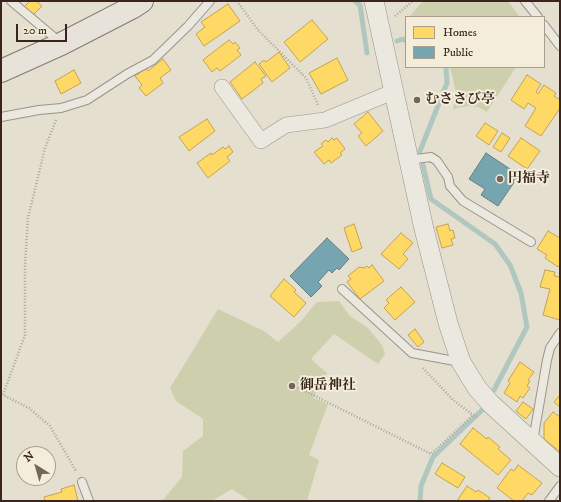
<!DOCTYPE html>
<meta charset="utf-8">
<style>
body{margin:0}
#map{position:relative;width:561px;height:502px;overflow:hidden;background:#e4dfcf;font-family:"IM FELL DW Pica",serif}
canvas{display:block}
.frame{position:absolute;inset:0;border:2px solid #39251d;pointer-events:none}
.legend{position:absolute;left:405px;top:16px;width:140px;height:52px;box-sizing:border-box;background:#f3edda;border:1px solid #a99d8e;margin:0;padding:5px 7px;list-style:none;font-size:12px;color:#39251d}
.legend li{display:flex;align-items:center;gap:8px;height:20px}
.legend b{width:20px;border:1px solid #a99d8e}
.north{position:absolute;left:16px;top:446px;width:40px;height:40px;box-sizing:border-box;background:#f3edda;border:1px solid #a99d8e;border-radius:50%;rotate:323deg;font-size:11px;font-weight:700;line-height:16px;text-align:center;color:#39251d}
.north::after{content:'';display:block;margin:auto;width:14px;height:18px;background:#75665b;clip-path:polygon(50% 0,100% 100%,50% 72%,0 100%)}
.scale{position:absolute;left:16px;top:24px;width:51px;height:18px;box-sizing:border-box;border:2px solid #39251d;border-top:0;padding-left:5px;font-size:12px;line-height:14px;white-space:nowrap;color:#39251d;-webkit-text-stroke:3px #f3edda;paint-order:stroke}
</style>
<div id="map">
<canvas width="561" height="502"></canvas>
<div class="frame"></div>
<ul class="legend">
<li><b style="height:11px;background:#ffd966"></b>Homes</li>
<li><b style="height:11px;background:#76a5af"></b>Public</li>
</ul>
<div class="north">N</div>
<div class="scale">20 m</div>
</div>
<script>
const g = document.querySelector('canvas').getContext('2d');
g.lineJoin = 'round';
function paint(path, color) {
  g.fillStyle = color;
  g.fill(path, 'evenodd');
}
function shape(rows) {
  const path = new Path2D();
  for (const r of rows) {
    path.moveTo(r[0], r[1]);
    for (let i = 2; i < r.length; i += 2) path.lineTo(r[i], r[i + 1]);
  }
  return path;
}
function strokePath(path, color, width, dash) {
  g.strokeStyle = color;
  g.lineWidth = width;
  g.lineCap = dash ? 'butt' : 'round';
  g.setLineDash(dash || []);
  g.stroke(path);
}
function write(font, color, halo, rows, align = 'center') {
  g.font = font + ' "IM FELL DW Pica","Noto Serif JP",serif';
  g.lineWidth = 4;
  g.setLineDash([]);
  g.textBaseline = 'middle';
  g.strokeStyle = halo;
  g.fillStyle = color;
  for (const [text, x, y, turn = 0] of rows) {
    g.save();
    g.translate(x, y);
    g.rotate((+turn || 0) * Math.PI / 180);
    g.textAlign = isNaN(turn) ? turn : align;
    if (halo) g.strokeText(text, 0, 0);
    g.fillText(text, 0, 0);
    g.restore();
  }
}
paint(shape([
 [423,1,508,1,520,17,409,17],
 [450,67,516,67,487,112,478,107,468,106,453,109,456,92],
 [339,301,350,316,368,328,382,345,385,354,378,364,334,334,311,359,327,373,313,398,328,404,309,455,319,460,307,501,250,501,232,489,212,501,162,501,182,477,183,451,203,436,203,419,176,401,170,388,218,309,264,331,278,342,301,321,317,302]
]), '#ced0ad');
const homes = shape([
 [30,1,36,1,42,6,33,15,24,7,30,1],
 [228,4,240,21,204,46,196,34,205,27,201,22,228,4],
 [312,20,328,39,300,62,284,42,312,20],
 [229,40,233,44,235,42,240,48,237,50,241,55,220,71,217,68,212,72,203,60,229,40],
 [279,52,290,68,272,82,259,64,264,60,266,62,279,52],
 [337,58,348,80,321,94,309,73,337,58],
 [163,59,171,70,160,78,163,83,146,96,139,88,142,85,135,76,146,68,148,71,163,59],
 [255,62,266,76,261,79,263,83,242,99,230,82,255,62],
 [74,70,81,83,61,94,55,81,74,70],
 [527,75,541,84,536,92,538,94,544,85,556,93,554,96,560,100,560,108,541,136,525,126,536,108,528,103,524,109,511,100,527,75],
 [368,112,383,131,366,146,358,136,362,133,354,124,368,112],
 [207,119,215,131,189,151,179,137,207,119],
 [485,123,498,131,489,145,476,136,485,123],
 [502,133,510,138,501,152,493,147,502,133],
 [332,138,334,140,337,138,345,149,340,153,342,155,331,163,329,160,324,164,314,152,323,146,321,144,326,140,328,142,332,138],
 [521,138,540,151,527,169,508,156,521,138],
 [229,146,233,152,227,157,230,161,208,178,197,163,211,153,212,155,223,147,225,149,229,146],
 [354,224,362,248,352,252,344,228,354,224],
 [448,224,450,231,453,230,455,238,451,239,453,245,442,248,436,227,448,224],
 [548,231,560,238,560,264,558,267,545,258,547,255,537,249,548,231],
 [401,233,413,243,403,254,408,259,399,269,381,254,401,233],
 [372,265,384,281,360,299,347,282,351,279,348,276,359,267,364,268,367,266,369,268,372,265],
 [545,270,555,272,554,276,560,277,560,320,543,315,550,289,540,287,545,270],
 [284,279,296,290,294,292,306,303,294,317,270,296,284,279],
 [401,287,415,302,395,320,384,308,389,303,386,300,401,287],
 [415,329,424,342,418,347,408,335,415,329],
 [520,362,534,372,528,380,530,381,527,386,530,388,523,398,520,396,517,402,504,393,510,383,508,381,520,362],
 [560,395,560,407,554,402,560,395],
 [523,402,533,409,526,419,516,411,523,402],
 [553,412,560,417,560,452,544,439,544,423,553,412],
 [473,428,487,439,488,437,500,447,498,449,511,460,498,475,460,444,473,428],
 [442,463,465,477,458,488,435,474,442,463],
 [518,465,542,483,532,495,528,493,522,501,514,501,497,488,511,469,514,471,518,465],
 [74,485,78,501,45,501,44,497,62,492,61,489,74,485],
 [467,486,476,492,478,490,490,498,488,501,457,501,467,486]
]);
paint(homes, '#ffd966');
strokePath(homes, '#c4a350', 1);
const public = shape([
 [486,153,519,175,498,206,481,195,485,189,469,179,486,153],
 [327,238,349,259,339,270,337,268,332,273,329,270,318,282,322,286,311,297,290,276,327,238]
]);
paint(public, '#76a5af');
strokePath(public, '#647f83', 1);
strokePath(shape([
 [355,1,360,5,367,53],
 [397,41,403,39,406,41],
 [420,151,447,83,446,67],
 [423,165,431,199,495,244,510,265,521,293,527,327,494,390],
 [420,501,421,486,433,457,482,410]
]), '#b0c7c0', 5);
const service = shape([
 [11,1,61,43],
 [525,1,538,17],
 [544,25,560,46],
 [1,117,39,110,61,108,87,100,127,74,153,60,188,26,210,1],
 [408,160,431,157,437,161,448,177,450,186,463,201,531,242],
 [342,289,412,353,460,362],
 [533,441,547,360,550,348,560,333],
 [82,482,89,501],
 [549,501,560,486]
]);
const minor = shape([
 [222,87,261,141,286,125,325,120,395,91]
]);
const tertiary = shape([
 [374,1,424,229,448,323,461,362,477,388,491,404,560,467]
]);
const primary = shape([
 [1,71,61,44,133,7,142,1]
]);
strokePath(service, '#99948a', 10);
strokePath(minor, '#99948a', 16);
strokePath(tertiary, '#99948a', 20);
strokePath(primary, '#817b72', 24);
strokePath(shape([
 [237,1,258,30,306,78,318,105],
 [395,16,413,1],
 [56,120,45,148,28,218,25,264,25,335,3,395,29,408,50,426,76,471],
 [423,368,453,400,473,415,479,417],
 [295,386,431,454,473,415]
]), '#aaa69f', 2.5, [1, 2]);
strokePath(service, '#eae8df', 8);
strokePath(minor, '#eae8df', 15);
strokePath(tertiary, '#eae8df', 19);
strokePath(primary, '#e7e3da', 22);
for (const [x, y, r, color] of [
 [417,100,4,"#75665b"],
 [500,179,4,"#75665b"],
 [292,386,4,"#75665b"]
]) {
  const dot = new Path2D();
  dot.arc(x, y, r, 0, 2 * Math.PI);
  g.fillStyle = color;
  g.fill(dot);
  strokePath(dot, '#f3edda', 1.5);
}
write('bold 14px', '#39251d', '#f3edda', [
 ["むささび亭",425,100],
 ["円福寺",508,179],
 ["御岳神社",300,386]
], 'left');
</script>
